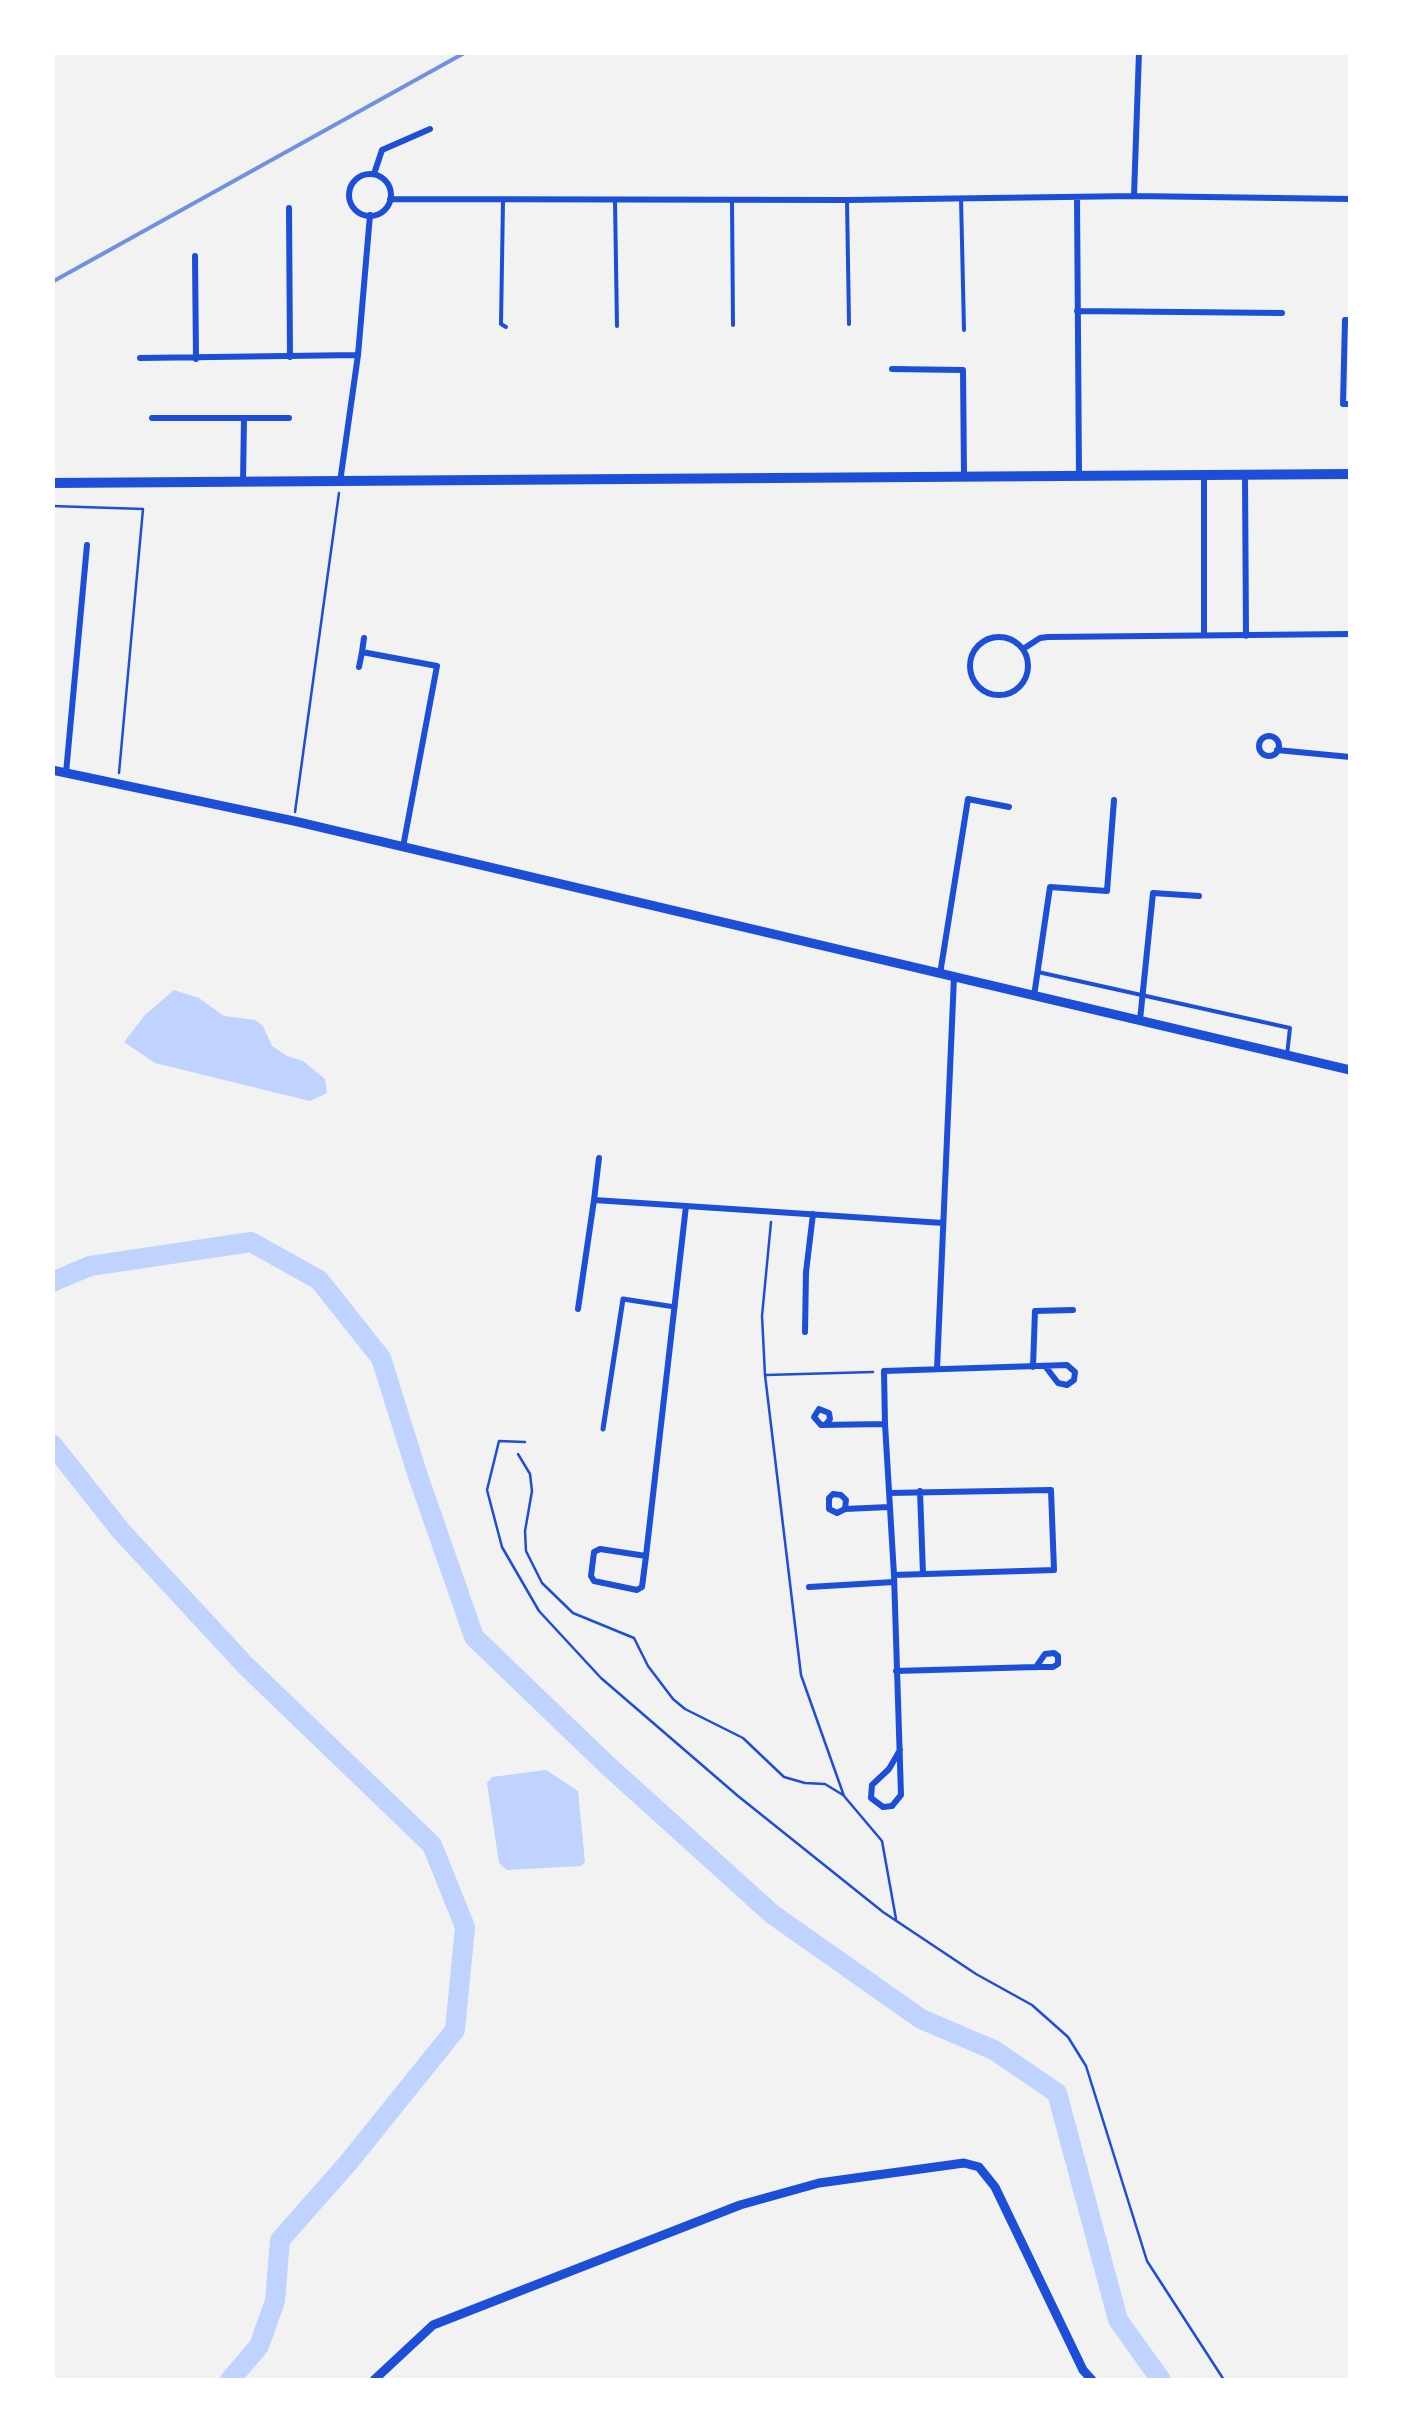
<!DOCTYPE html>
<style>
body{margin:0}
#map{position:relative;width:1403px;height:2433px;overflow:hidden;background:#f2f2f2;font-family:"Asap Condensed",sans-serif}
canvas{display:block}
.frame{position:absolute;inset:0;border:55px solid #fff;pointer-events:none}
</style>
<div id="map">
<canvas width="1403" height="2433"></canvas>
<div class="frame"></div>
</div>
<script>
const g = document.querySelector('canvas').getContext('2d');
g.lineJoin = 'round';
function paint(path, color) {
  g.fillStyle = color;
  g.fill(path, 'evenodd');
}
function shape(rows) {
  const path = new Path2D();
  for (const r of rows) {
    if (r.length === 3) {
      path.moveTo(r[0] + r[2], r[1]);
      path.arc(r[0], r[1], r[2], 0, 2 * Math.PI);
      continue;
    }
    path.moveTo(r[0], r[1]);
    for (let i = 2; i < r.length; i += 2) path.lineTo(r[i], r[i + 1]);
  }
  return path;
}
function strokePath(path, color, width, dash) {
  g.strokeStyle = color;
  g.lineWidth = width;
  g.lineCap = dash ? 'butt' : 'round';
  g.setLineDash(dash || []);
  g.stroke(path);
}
paint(shape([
 [174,990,199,998,224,1016,255,1020,263,1026,272,1046,287,1056,303,1061,325,1079,327,1093,310,1101,155,1063,124,1042,145,1015],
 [546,1770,578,1791,585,1862,581,1866,507,1870,499,1863,487,1783,492,1777]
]), '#bfd3fe');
strokePath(shape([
 [52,1282,90,1266,251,1242,319,1280,381,1358,417,1473,474,1637,606,1764,772,1914,921,2019,994,2050,1057,2093,1118,2320,1161,2380],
 [52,1444,121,1531,245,1665,432,1845,465,1927,455,2030,348,2163,280,2240,275,2301,259,2346,230,2380]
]), '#bfd3fe', 20);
strokePath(shape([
 [52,506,143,509,119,773],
 [295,812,339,493],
 [771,1222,762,1316,765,1375,801,1675,844,1796,882,1841,896,1919],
 [766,1375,873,1372],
 [525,1442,499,1441,487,1490,502,1547,539,1611,601,1678,738,1796,883,1912,976,1974,1032,2005,1068,2037,1086,2066,1147,2261,1224,2380],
 [518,1454,530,1474,532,1491,525,1531,526,1551,542,1583,573,1613,634,1638,648,1666,673,1699,685,1709,743,1738,784,1777,805,1783,825,1784,843,1795]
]), '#1d4ed8', 2.5);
strokePath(shape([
 [961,198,964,330],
 [732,200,733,325],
 [847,200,849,324],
 [503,201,501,324,506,327],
 [615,201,617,326],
 [1038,972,1290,1028,1287,1055]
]), '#1d4ed8', 4);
strokePath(shape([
 [603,1429,623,1299,675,1307]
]), '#1d4ed8', 5);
strokePath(shape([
 [374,174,382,150,430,129],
 [370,195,21],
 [1134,196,1139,52],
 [1077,197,1079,475],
 [390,199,847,200,1134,196,1350,199],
 [289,208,290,357],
 [195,256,196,359],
 [1077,311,1282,313],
 [1350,320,1345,320,1343,404,1350,404],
 [140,358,358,355],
 [892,369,963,370,964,475],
 [152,418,289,418],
 [1245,474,1246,636],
 [243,482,244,418],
 [340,482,358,355,370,215],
 [1204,634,1204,476],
 [999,666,29],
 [1023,649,1040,638,1048,637,1350,634],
 [362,652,364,638],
 [359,667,362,652,437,666,403,847],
 [1269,746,10],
 [1277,750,1350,757],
 [66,773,87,545],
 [940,974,968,799,1009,807],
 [1034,996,1050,887,1107,891,1114,800],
 [1140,1020,1153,893,1199,896],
 [599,1158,594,1200,686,1206],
 [578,1309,594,1200],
 [805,1332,806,1272,813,1214],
 [1033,1367,1035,1311,1073,1310],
 [937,1369,954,977],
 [826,1424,830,1419,829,1413,819,1409,814,1417,821,1425,885,1424],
 [920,1491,923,1574],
 [889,1493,1051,1490,1054,1570,894,1575],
 [845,1509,846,1500,841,1495,833,1494,829,1498,829,1509,837,1513,845,1509,889,1507],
 [646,1556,600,1549,594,1552,591,1576,594,1581,637,1590,642,1587,646,1556,686,1206,943,1223],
 [809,1587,894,1582],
 [896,1671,1036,1667,1053,1667,1058,1664,1058,1656,1054,1653,1045,1654,1036,1667],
 [900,1750,889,1769,872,1785,871,1798,883,1807,892,1806,901,1795,894,1575,885,1424,884,1371,1067,1365,1075,1372,1074,1380,1067,1385,1058,1383,1045,1366]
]), '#1d4ed8', 6);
strokePath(shape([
 [52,770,294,821,1350,1070],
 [374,2380,433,2325,740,2205,819,2183,964,2163,979,2167,995,2187,1083,2370,1092,2380]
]), '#1d4ed8', 9);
strokePath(shape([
 [52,483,1350,474]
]), '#1d4ed8', 10);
strokePath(shape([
 [52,282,466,52]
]), '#7290e2', 4);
</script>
